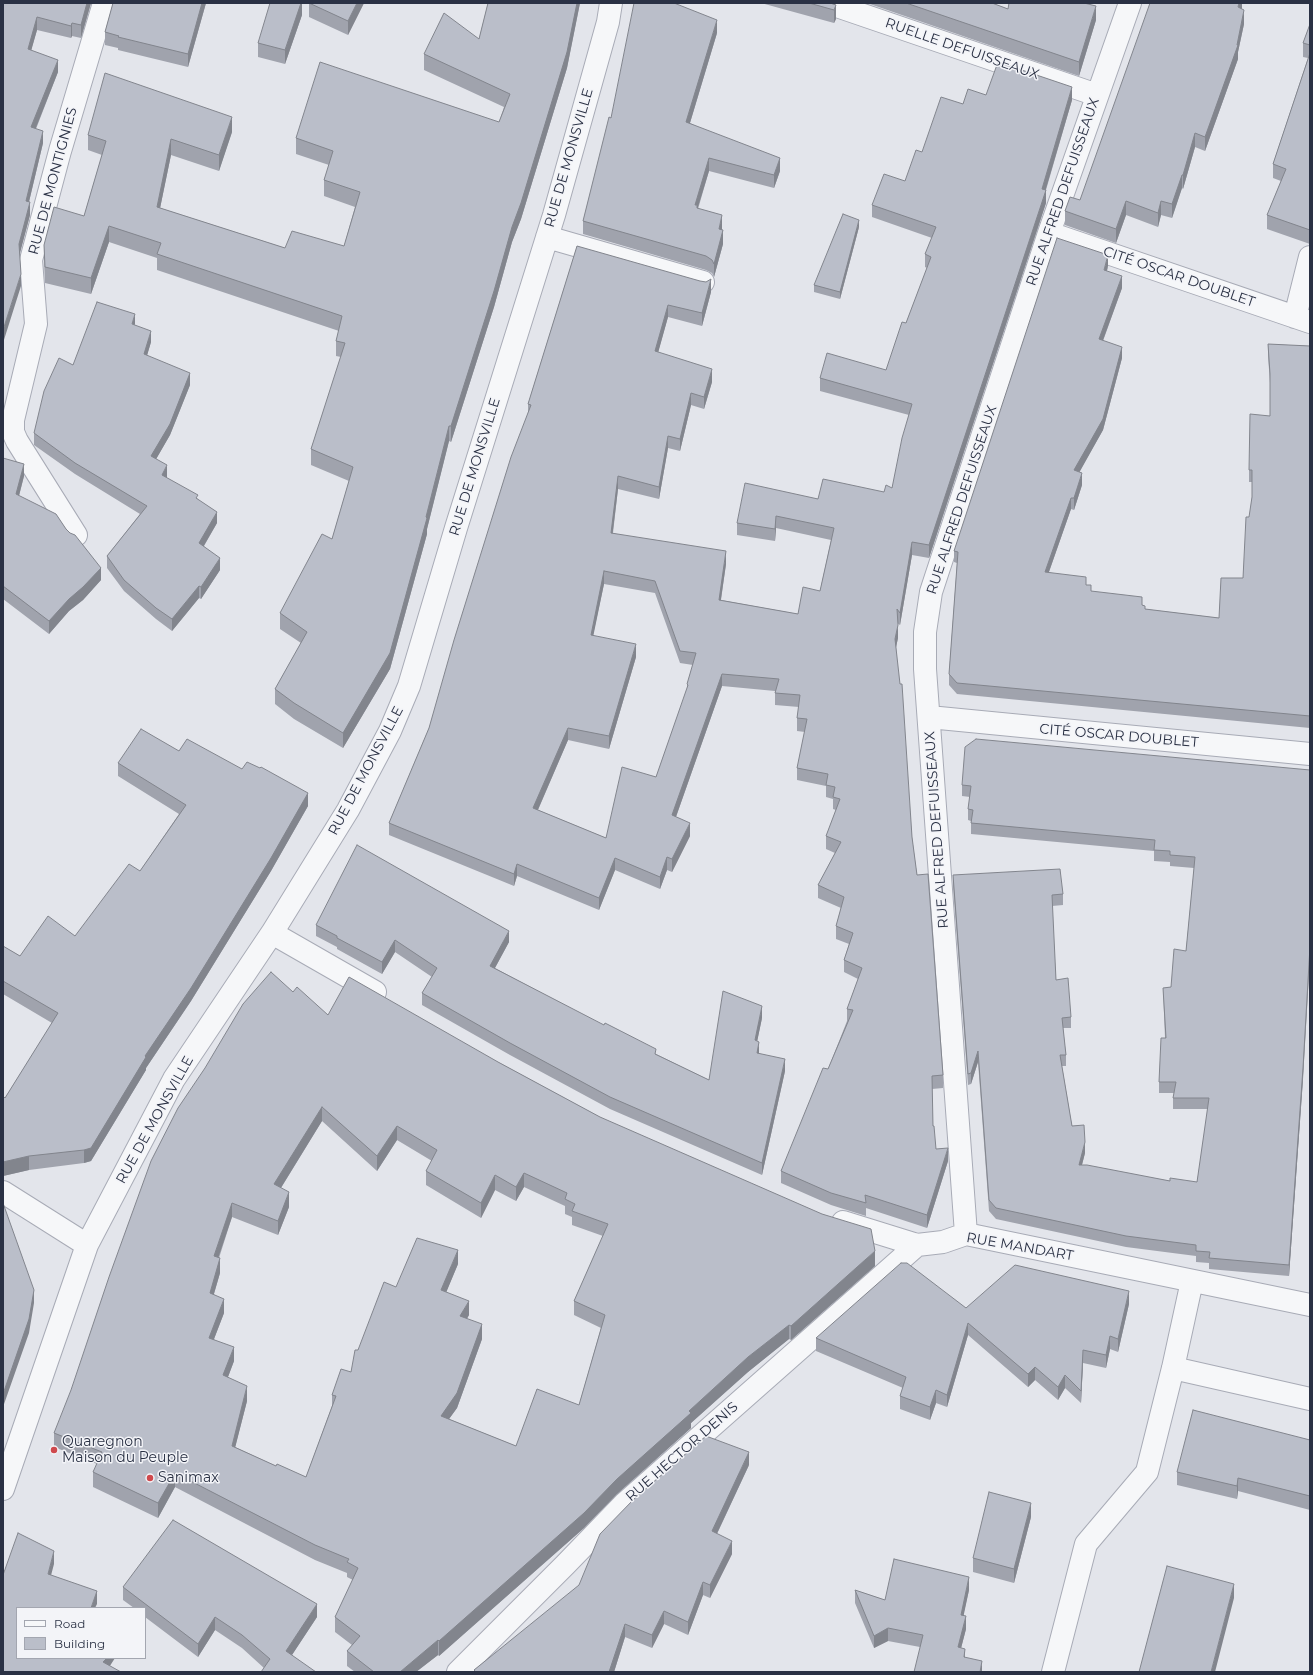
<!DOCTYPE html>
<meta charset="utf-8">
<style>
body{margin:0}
#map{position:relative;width:1313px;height:1675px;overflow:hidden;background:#e3e5eb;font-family:Montserrat,sans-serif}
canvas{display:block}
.frame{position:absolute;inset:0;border:4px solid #2a3144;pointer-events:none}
.legend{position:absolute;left:16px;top:1607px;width:130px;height:52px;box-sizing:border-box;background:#f3f4f8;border:1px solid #a3a6b0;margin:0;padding:5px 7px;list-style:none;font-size:12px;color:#2a3144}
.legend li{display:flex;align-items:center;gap:8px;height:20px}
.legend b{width:20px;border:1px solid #a3a6b0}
</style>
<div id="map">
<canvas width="1313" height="1675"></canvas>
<div class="frame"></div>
<ul class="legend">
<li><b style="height:5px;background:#f6f7f9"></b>Road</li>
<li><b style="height:11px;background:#babec9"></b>Building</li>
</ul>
</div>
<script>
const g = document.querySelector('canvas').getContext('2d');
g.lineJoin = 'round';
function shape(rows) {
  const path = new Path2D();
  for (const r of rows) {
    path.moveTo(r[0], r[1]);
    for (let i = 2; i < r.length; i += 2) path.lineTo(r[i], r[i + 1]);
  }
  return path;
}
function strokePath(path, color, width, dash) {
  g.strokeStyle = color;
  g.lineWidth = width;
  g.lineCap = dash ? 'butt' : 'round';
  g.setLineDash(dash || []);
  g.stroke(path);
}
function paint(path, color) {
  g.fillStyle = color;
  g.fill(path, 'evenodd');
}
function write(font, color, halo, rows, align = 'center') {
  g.font = font + ' Montserrat,sans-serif';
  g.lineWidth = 3;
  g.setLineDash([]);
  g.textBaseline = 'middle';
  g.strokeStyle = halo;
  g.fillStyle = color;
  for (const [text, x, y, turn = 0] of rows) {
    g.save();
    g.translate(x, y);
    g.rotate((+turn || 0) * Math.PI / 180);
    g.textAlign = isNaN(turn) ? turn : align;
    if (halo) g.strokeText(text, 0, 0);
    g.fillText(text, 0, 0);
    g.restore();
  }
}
const minor = shape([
 [828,3,1097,95],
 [1049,233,1310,322],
 [547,237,703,282],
 [1295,317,1310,257],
 [76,535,17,441,13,432,13,420,36,324,31,260,60,151,104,3],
 [929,717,1310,754],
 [272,933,375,992],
 [3,1192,87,1245],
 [843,1222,917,1245,943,1242,966,1234,1310,1305],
 [966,1234,925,669,925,632,931,592,1049,233,1130,3],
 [1173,1368,1310,1399],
 [3,1489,87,1245,174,1079,272,933,348,810,390,731,409,686,456,528,554,215,608,22,611,3],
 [458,1672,565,1565,625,1503,917,1245],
 [1053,1672,1086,1544,1147,1472,1173,1368,1192,1281]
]);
strokePath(minor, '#a8abb6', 24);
strokePath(minor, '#f6f7f9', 22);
paint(shape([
 [3,3,91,3,81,38,72,36,71,38,37,30,31,50,58,72,36,129,43,143,29,202,30,215,19,255,21,286],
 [113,3,206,3,188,67,118,50,118,48,105,45,105,32],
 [302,3,302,15,285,64,258,57,258,43],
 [309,3,364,3,348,35,309,17],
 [488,3,580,3,567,68,521,219,512,242,494,307,451,442,449,441,427,529,427,534,390,669,343,748,294,719,275,704,275,689,301,643,280,629,280,613,332,539,349,481,311,465,311,449,341,357,336,356,336,341,339,331,157,270,157,258,109,242,91,294,45,283,44,261,44,245,84,216,102,155,88,150,88,135,232,132,219,171,171,155,160,208,285,248,344,246,355,207,324,196,324,180,329,165,296,154,296,138,499,122,504,107,424,70,424,54,479,39],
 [761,3,830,3,836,5,836,19,834,23],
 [867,3,992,3,1008,9,1096,20,1079,76],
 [1242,3,1242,9,1244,24,1238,52,1238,59,1205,151,1195,147,1183,189,1182,188,1172,218,1161,215,1158,227,1126,215,1116,243,1065,225,1065,211,1080,200],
 [1310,24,1310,244,1267,229,1267,215,1281,181,1273,178,1273,164,1308,58,1303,57,1303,43],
 [717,33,690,123,780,171,774,188,709,171,698,209,722,229,723,244,714,277,712,273,706,270,583,234,583,221,611,118],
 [986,95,1072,100,1046,190,1046,203,929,558,912,555,900,625,897,623,898,638,896,647,912,837,917,875,943,1075,943,1088,932,1089,933,1126,936,1149,948,1161,927,1228,866,1208,866,1216,831,1205,781,1183,781,1171,828,1069,847,1021,847,1009,858,979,844,972,844,960,849,944,836,939,836,926,841,908,818,898,818,885,835,853,826,849,826,836,836,810,833,809,833,799,826,797,826,786,797,780,797,768,805,732,797,731,797,718,799,707,775,705,775,691,722,686,676,817,690,836,672,872,667,870,660,889,615,870,599,910,517,876,514,886,389,835,389,823,429,728,528,413,528,404,577,246,711,292,702,326,668,317,658,352,712,382,704,409,691,405,680,451,668,448,659,499,618,489,613,533,726,564,721,600,798,614,820,591,831,540,776,528,775,541,737,535,737,523,818,499,884,492,892,488,909,415,820,391,820,378,886,370,906,323,927,268,925,267,925,254,932,238,872,217,872,205,905,181,922,152,963,104],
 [604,584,655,593,680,663,693,665,687,684,687,690,656,777,606,838,538,810,568,740,609,749,636,657,593,635],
 [859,227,840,299,814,292,814,285],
 [1108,266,1107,271,1122,288,1103,341,1122,358,1103,430,1079,472,1082,485,1074,510,1071,509,1049,572,1086,585,1091,591,1142,605,1145,609,1219,618,1243,578,1252,497,1252,482,1249,482,1249,470,1270,416,1270,383,1268,356,1268,344,1310,346,1310,728,957,694,949,685,949,674,957,563,954,562,954,551],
 [135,325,151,342,147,355,190,385,170,435,156,459,167,477,167,478,198,499,217,523,204,546,220,570,201,599,199,598,172,631,156,619,124,591,107,568,107,556,140,514,75,474,34,445,34,433,73,365],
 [3,458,24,476,19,496,66,529,101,580,83,600,69,611,49,634,3,599],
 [179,751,308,806,271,871,191,1001,146,1068,146,1070,91,1161,84,1163,29,1170,3,1176,3,1096,5,1098,52,1023,3,994,3,946,20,956,75,936,140,871,179,814,118,776,118,763],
 [1310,770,1303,1079,1289,1276,1209,1269,1209,1263,1196,1262,1196,1256,1126,1247,996,1219,989,1211,978,1062,971,1084,968,1085,953,886,953,875,1063,894,1063,905,1052,906,1056,980,1071,1017,1071,1028,1063,1028,1066,1055,1066,1066,1062,1066,1072,1126,1085,1153,1082,1165,1170,1181,1197,1182,1208,1109,1173,1109,1173,1098,1174,1093,1159,1093,1159,1082,1165,1038,1163,988,1171,987,1186,951,1194,868,1170,866,1170,862,1154,861,1154,851,971,834,971,821,968,820,968,809,970,797,962,796,962,785],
 [316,925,509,942,495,968,656,1054,709,1080,762,1018,757,1041,759,1053,785,1071,762,1175,610,1109,510,1055,422,1005,422,993,432,977,395,952,382,974,337,949,337,947,316,936],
 [293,992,328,1015,498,1062,875,1266,791,1340,789,1339,748,1372,691,1423,691,1428,617,1494,584,1528,439,1656,438,1655,416,1672,355,1672,347,1666,347,1651,352,1645,335,1632,335,1617,353,1580,347,1577,347,1573,315,1560,175,1487,158,1518,93,1487,93,1472,97,1464,54,1447,54,1433],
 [322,1121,377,1171,397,1140,432,1161,426,1171,426,1185,481,1218,495,1190,516,1201,524,1187,565,1206,565,1214,572,1217,572,1225,603,1236,574,1301,574,1315,601,1328,579,1405,516,1446,449,1419,457,1408,482,1339,467,1319,469,1315,446,1292,458,1264,396,1287,358,1350,351,1372,332,1395,332,1406,306,1477,276,1466,235,1447,247,1401,228,1377,234,1361,214,1339,224,1313,214,1294,220,1273,219,1258,232,1217,278,1235,289,1207,281,1188],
 [1129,1304,1118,1352,1110,1349,1106,1368,1083,1363,1081,1403,1065,1388,1058,1400,1035,1380,1028,1387,968,1335,947,1407,936,1403,930,1420,900,1409,900,1396,903,1388,816,1351,816,1338,966,1308],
 [1310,1440,1310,1510,1238,1491,1237,1499,1177,1485,1177,1472],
 [749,1465,717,1534,732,1554,710,1598,703,1595,688,1635,664,1624,652,1648,625,1637,614,1672,474,1672,474,1670],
 [1031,1517,1014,1583,973,1572,973,1558],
 [123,1587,317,1617,292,1655,264,1668,242,1648,215,1630,198,1657,145,1617,145,1608,134,1608,123,1600],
 [855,1590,885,1600,969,1590,963,1616,966,1629,961,1648,965,1658,982,1672,920,1647,888,1641,874,1648,855,1603]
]), '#a0a3ad');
paint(shape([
 [87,3,91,3,81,38,81,25],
 [202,3,206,3,188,67,188,54],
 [301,3,302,3,302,15,285,64,285,50],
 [357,3,364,3,348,35,348,21],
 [577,3,580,3,567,68,521,219,512,242,494,307,451,442,451,426],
 [1239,3,1242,3,1242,10,1238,7],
 [836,5,836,19,834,23,834,10],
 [1096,6,1096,20,1079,76,1079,62],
 [1244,10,1244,24,1238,52,1238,59,1205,151,1205,137,1237,45],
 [37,17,37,30,28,62,28,49],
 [717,20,717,33,686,136,686,122],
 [72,23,72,36,71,38,71,26],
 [58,60,58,72,31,140,31,127],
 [1072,87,1072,100,1042,202,1042,189],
 [232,117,232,132,219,171,219,155],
 [43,131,43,143,26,214,26,201],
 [1195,133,1195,147,1183,189,1183,175],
 [171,139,171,155,157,223,157,207],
 [709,158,709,171,697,210,695,205],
 [780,158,780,171,774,188,774,175],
 [1182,175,1182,188,1172,218,1172,204],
 [1046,190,1046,203,929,558,929,545],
 [1126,201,1126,215,1116,243,1116,229],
 [1161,201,1161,215,1158,227,1158,213],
 [30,202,30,215,19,257,19,244],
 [722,215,722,229,719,243,719,229],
 [859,220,859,227,840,299,840,292],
 [109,226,109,242,91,294,91,278],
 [723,230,723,244,714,277,714,264],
 [1108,255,1108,266,1104,282,1104,270],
 [21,274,21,286,3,343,3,330],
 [1122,276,1122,288,1099,351,1099,339],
 [711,279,711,292,702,326,702,313],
 [668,305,668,317,655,364,655,351],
 [135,314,135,325,132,324],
 [151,331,151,342,144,366,144,354],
 [1122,347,1122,358,1103,430,1074,482,1074,470],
 [712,369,712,382,704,409,704,397],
 [190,373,190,385,170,435,151,468,151,456],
 [691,393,691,405,680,451,680,439],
 [449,426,449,441,427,529,427,534,390,669,343,748,343,733,426,517],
 [668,436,668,448,659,499,659,487],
 [24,464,24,476,16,507,16,494],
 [167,465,167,477,162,487,162,475],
 [1082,473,1082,485,1074,510,1074,498],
 [618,476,618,489,611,546,611,533],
 [1071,498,1071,509,1045,583,1045,572],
 [217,512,217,523,199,554,199,543],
 [776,516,776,528,775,541,775,529],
 [912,542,912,555,900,625,900,613],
 [726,551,726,564,719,612,719,600],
 [220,558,220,570,201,599,201,587],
 [101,568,101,580,83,600,69,611,49,634,49,621,69,599],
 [604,571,604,584,591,647,591,635],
 [199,586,199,598,172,631,172,619],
 [898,625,898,638,895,652,895,639],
 [636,644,636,657,609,749,609,736],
 [722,674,722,686,672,828,672,815],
 [568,728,568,740,533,821,533,808],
 [308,793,308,806,271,871,191,1001,146,1068,146,1070,91,1161,84,1163,84,1150,145,1056],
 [690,823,690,836,672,872,672,859],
 [667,857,667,870,660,889,660,877],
 [615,858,615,870,599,910,599,898],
 [517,864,517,876,514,886,514,874],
 [509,931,509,942,490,977,490,966],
 [395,940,395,952,382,974,382,962],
 [1310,946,1310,957,1303,1079,1289,1276,1289,1265],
 [762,1006,762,1018,755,1052,755,1040],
 [759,1042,759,1054,757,1053],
 [978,1051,978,1062,971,1084,971,1073],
 [785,1059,785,1071,762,1175,762,1163],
 [322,1107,322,1121,274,1199,274,1184],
 [397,1126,397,1140,377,1171,377,1156],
 [1085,1142,1085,1153,1079,1176,1079,1165],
 [948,1148,948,1161,927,1228,927,1215],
 [29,1156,29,1170,3,1176,3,1162],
 [524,1173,524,1187,516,1201,516,1187],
 [495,1175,495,1190,481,1218,481,1203],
 [289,1192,289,1207,278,1235,278,1221],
 [232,1203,232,1217,214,1270,214,1256],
 [458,1250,458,1264,441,1305,441,1290],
 [875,1251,875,1266,791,1340,791,1326],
 [220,1258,220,1273,210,1307,210,1293],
 [34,1290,34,1303,29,1333,3,1407,3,1394],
 [1129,1291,1129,1304,1118,1352,1118,1339],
 [224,1299,224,1313,209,1352,209,1338],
 [469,1301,469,1315,460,1330,460,1316],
 [968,1323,968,1335,947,1407,947,1395],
 [482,1324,482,1339,457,1408,441,1430,441,1416],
 [789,1325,789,1339,748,1372,691,1423,691,1428,617,1494,584,1528,439,1656,439,1641,617,1479,689,1411,748,1357],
 [1110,1336,1110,1349,1106,1368,1106,1355],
 [234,1347,234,1361,223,1390,223,1375],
 [1083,1350,1083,1363,1081,1403,1081,1391],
 [1035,1367,1035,1380,1028,1387,1028,1374],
 [1065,1375,1065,1388,1058,1400,1058,1387],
 [247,1386,247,1401,232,1460,232,1446],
 [936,1390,936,1403,930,1420,930,1407],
 [749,1452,749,1465,712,1544,712,1531],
 [175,1473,175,1487,158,1518,158,1503],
 [1238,1478,1238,1491,1237,1499,1237,1486],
 [1031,1503,1031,1517,1014,1583,1014,1569],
 [732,1541,732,1554,710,1598,710,1585],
 [54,1551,54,1564,48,1587,48,1574],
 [969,1577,969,1590,961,1628,961,1615],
 [703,1582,703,1595,688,1635,688,1622],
 [1234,1584,1234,1598,1215,1672,1211,1672],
 [97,1591,97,1604,95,1608,91,1608],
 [317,1604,317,1617,286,1664,286,1651],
 [664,1611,664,1624,652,1648,652,1635],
 [966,1616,966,1629,958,1660,958,1647],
 [215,1617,215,1630,198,1657,198,1644],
 [625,1624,625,1637,614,1672,609,1672],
 [888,1628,888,1641,874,1648,874,1636],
 [438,1640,438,1655,416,1672,400,1672],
 [965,1649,965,1661,964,1657],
 [107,1658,115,1658,106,1672,103,1662],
 [982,1661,982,1672,980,1672]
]), '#82858d');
const building = shape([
 [3,3,87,3,81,25,72,23,71,26,37,17,28,49,58,60,31,127,43,131,26,201,30,202,19,244,21,274,3,330,3,3],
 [113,3,202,3,188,54,118,37,119,36,105,32,113,3],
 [270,3,301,3,285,50,258,43,270,3],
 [309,3,357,3,348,21,309,3],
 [488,3,577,3,567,52,521,203,512,227,494,291,451,426,449,426,426,517,427,518,390,653,343,733,294,703,275,689,307,632,280,613,322,534,332,539,353,467,311,449,345,343,336,341,342,316,157,254,161,243,109,226,91,278,45,267,44,245,54,207,84,216,106,141,88,135,105,73,232,117,219,155,171,139,157,207,285,248,292,231,344,246,360,192,324,180,333,151,296,138,320,62,499,122,510,94,424,54,444,13,479,39,488,3],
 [634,3,674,3,717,20,686,122,780,158,774,175,709,158,695,205,697,205,697,208,722,215,719,229,723,230,714,264,712,260,706,256,583,221,609,117,611,118,634,3],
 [809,3,830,3,836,5,834,10,809,3],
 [906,3,992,3,1008,9,1009,3,1084,3,1096,6,1079,62,906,3],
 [1150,3,1239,3,1238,7,1244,10,1237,45,1238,45,1205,137,1195,133,1183,175,1182,175,1172,204,1161,201,1158,213,1126,201,1116,229,1065,211,1070,197,1080,200,1150,3],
 [1310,24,1310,45,1303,43,1310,24],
 [1310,53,1310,230,1267,215,1286,169,1273,164,1310,53],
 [998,62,1072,87,1042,189,1046,190,929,545,912,542,900,613,897,609,898,625,895,639,900,684,902,684,912,837,917,875,928,874,943,1075,932,1076,933,1126,934,1126,936,1149,948,1148,927,1215,865,1195,866,1203,831,1193,781,1171,823,1068,828,1069,853,1010,847,1009,862,968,844,960,853,933,836,926,844,897,818,885,841,842,826,836,840,799,833,797,835,787,826,785,828,774,797,768,807,719,797,718,800,695,775,693,779,679,722,674,672,815,690,823,672,859,667,857,660,877,615,858,599,898,517,864,514,874,389,823,429,728,454,640,511,457,531,405,528,404,577,246,700,281,706,282,711,279,702,313,668,305,655,351,712,369,704,397,691,393,680,439,668,436,659,487,618,476,611,533,726,551,719,600,798,614,803,587,820,591,834,528,776,516,775,529,737,523,745,483,818,499,823,479,884,492,886,485,892,488,902,438,912,404,820,378,827,353,886,370,902,322,906,323,931,257,925,254,936,227,872,205,884,174,905,181,916,150,922,152,941,97,963,104,968,89,986,95,998,62],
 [604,571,655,581,680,651,696,653,687,684,688,685,656,777,622,767,606,838,533,808,568,728,609,736,636,644,591,635,604,571],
 [843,214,859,220,840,292,814,285,843,214],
 [1057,238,1108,255,1104,270,1122,276,1099,339,1122,347,1103,419,1074,470,1082,473,1074,498,1071,498,1045,572,1086,577,1086,585,1091,585,1091,591,1142,597,1142,605,1145,606,1145,609,1219,618,1221,578,1243,578,1246,517,1249,517,1252,497,1252,470,1249,470,1250,414,1270,416,1270,374,1268,344,1310,346,1310,716,957,683,949,674,958,552,954,551,1057,238],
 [97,302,135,314,132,324,151,331,144,354,190,373,170,424,151,456,167,465,162,475,198,495,196,498,217,512,199,543,220,558,201,587,199,586,172,619,156,608,124,580,107,556,147,506,75,463,34,433,44,391,59,358,73,365,97,302],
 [3,458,24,464,16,494,56,514,66,529,70,533,75,535,101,568,83,587,69,599,49,621,3,586,3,458],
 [141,729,179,751,187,739,242,769,247,762,260,768,261,767,308,793,271,858,191,988,145,1056,146,1057,91,1148,84,1150,29,1156,3,1162,3,1096,5,1098,58,1013,3,981,3,946,20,956,48,916,75,936,129,864,140,871,186,805,118,763,141,729],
 [976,739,1310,770,1310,946,1303,1068,1289,1265,1209,1258,1210,1252,1196,1251,1196,1245,1126,1236,996,1208,989,1200,978,1051,971,1073,968,1074,953,875,1060,869,1063,894,1052,895,1056,980,1068,978,1071,1017,1062,1018,1066,1055,1060,1055,1072,1126,1084,1125,1085,1142,1079,1165,1087,1165,1170,1181,1170,1178,1197,1182,1209,1098,1173,1098,1176,1082,1159,1082,1161,1038,1166,1038,1163,988,1171,987,1174,949,1186,951,1195,857,1170,855,1170,851,1154,850,1155,840,971,823,973,810,968,809,971,786,962,785,965,747,976,739],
 [357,845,509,931,490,966,604,1025,605,1023,656,1049,655,1054,709,1080,723,991,762,1006,755,1040,759,1042,757,1053,785,1059,762,1163,610,1097,510,1043,422,993,437,968,395,940,382,962,337,938,337,936,316,925,357,845],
 [271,972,293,992,297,987,328,1015,349,977,498,1062,600,1117,822,1214,871,1229,875,1251,791,1326,789,1325,748,1357,689,1411,691,1413,617,1479,584,1513,439,1641,438,1640,400,1672,374,1672,347,1651,360,1636,335,1617,358,1568,347,1562,349,1559,315,1545,175,1473,158,1503,93,1472,102,1452,54,1433,71,1390,109,1277,151,1161,178,1108,205,1068,243,1004,271,972],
 [322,1107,377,1156,397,1126,437,1150,426,1171,481,1203,495,1175,516,1187,524,1173,567,1193,565,1199,575,1204,572,1211,608,1224,574,1301,605,1315,579,1405,537,1389,516,1446,441,1416,457,1393,482,1324,460,1316,469,1301,441,1290,458,1250,417,1238,396,1287,384,1282,358,1350,355,1350,351,1372,341,1369,332,1395,336,1396,306,1477,277,1464,276,1466,232,1446,247,1386,223,1375,234,1347,209,1338,224,1299,210,1293,220,1258,214,1256,232,1203,278,1221,289,1192,274,1184,322,1107],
 [3,1203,34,1290,29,1319,3,1394,3,1203],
 [901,1263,907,1263,966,1308,1015,1265,1129,1291,1118,1339,1110,1336,1106,1355,1083,1350,1081,1391,1065,1375,1058,1387,1035,1367,1028,1374,968,1323,947,1395,936,1390,930,1407,900,1396,906,1377,816,1338,901,1263],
 [1193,1410,1310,1440,1310,1496,1238,1478,1237,1486,1177,1472,1193,1410],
 [706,1436,749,1452,712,1531,732,1541,710,1585,703,1582,688,1622,664,1611,652,1635,625,1624,609,1672,476,1672,474,1670,579,1585,600,1534,634,1499,706,1436],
 [989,1492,1031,1503,1014,1569,973,1558,989,1492],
 [173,1520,317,1604,286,1651,316,1672,261,1672,270,1659,242,1635,215,1617,198,1644,123,1587,173,1520],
 [18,1533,54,1551,48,1574,97,1591,91,1608,17,1608,17,1658,107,1658,103,1662,121,1672,3,1672,3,1575,18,1533],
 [894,1559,969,1577,961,1615,966,1616,958,1647,965,1649,964,1657,982,1661,980,1672,914,1672,923,1635,888,1628,874,1636,855,1590,885,1600,894,1559],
 [1167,1566,1234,1584,1211,1672,1139,1672,1167,1566]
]);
paint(building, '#babec9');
strokePath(building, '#82858d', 1);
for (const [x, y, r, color] of [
 [54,1450,4,"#cf494d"],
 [150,1478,4,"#cf494d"]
]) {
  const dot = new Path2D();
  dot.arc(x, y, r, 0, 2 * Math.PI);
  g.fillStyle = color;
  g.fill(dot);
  strokePath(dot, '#f3f4f8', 1.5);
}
write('14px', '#2a3144', '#f3f4f8', [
 ["RUELLE DEFUISSEAUX",962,49,19],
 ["RUE DE MONSVILLE",569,158,-74],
 ["RUE DE MONTIGNIES",53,181,-75],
 ["RUE ALFRED DEFUISSEAUX",1063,192,-71],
 ["CITÉ OSCAR DOUBLET",1179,277,19],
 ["RUE DE MONSVILLE",475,467,-73],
 ["RUE ALFRED DEFUISSEAUX",962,500,-72],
 ["CITÉ OSCAR DOUBLET",1119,736,5],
 ["RUE DE MONSVILLE",366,771,-62],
 ["RUE ALFRED DEFUISSEAUX",937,830,-94],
 ["RUE DE MONSVILLE",155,1120,-61],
 ["RUE MANDART",1020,1247,10],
 ["RUE HECTOR DENIS",682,1452,-41]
]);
write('14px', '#2a3144', '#f3f4f8', [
 ["Quaregnon",62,1442],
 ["Maison du Peuple",62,1458],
 ["Sanimax",158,1478]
], 'left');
</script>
